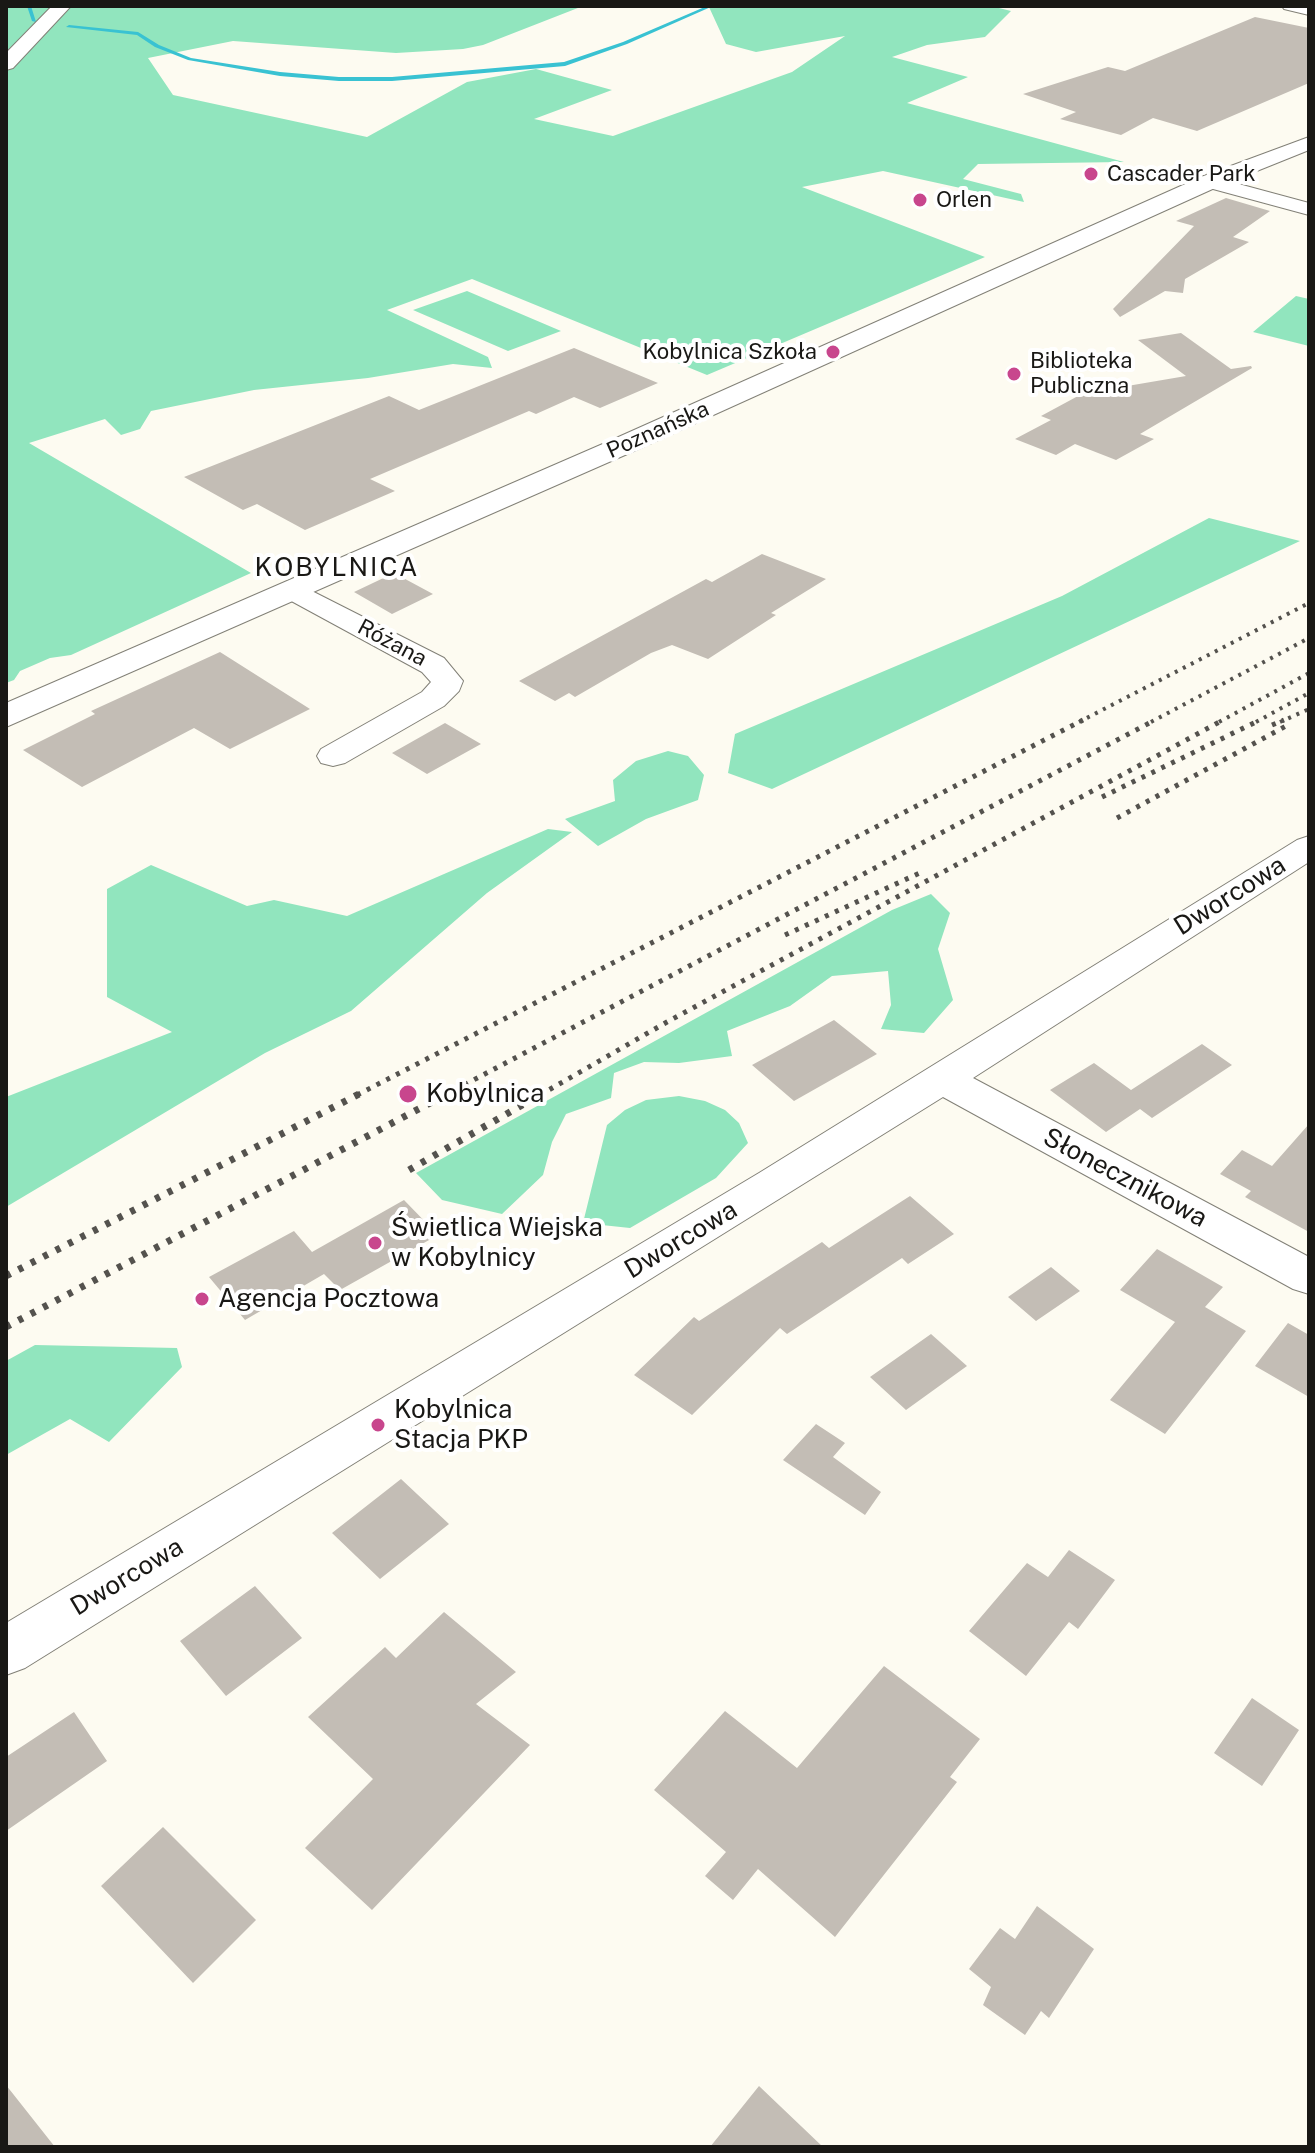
<!DOCTYPE html>
<meta charset="utf-8">
<style>
body{margin:0}
#map{position:relative;width:1315px;height:2153px;overflow:hidden;background:#fdfbf1;font-family:"Public Sans",sans-serif}
canvas{display:block}
.frame{position:absolute;inset:0;border:8px solid #191815;pointer-events:none}
</style>
<div id="map">
<canvas width="1315" height="2153"></canvas>
<div class="frame"></div>
</div>
<script>
const g = document.querySelector('canvas').getContext('2d');
g.lineJoin = 'round';
function paint(path, color) {
  g.fillStyle = color;
  g.fill(path, 'evenodd');
}
function shape(rows) {
  const path = new Path2D();
  for (const r of rows) {
    path.moveTo(r[0], r[1]);
    for (let i = 2; i < r.length; i += 2) path.lineTo(r[i], r[i + 1]);
  }
  return path;
}
function strokePath(path, color, width, dash) {
  g.strokeStyle = color;
  g.lineWidth = width;
  g.lineCap = dash ? 'butt' : 'round';
  g.setLineDash(dash || []);
  g.stroke(path);
}
function write(font, color, halo, rows, align = 'center') {
  g.font = font + ' "Public Sans",sans-serif';
  g.lineWidth = 8;
  g.setLineDash([]);
  g.textBaseline = 'middle';
  g.strokeStyle = halo;
  g.fillStyle = color;
  for (const [text, x, y, turn = 0] of rows) {
    g.save();
    g.translate(x, y);
    g.rotate((+turn || 0) * Math.PI / 180);
    g.textAlign = isNaN(turn) ? turn : align;
    if (halo) g.strokeText(text, 0, 0);
    g.fillText(text, 0, 0);
    g.restore();
  }
}
paint(shape([
 [6,6,583,6,483,45,463,49,396,53,233,41,148,58,173,95,367,137,467,82,536,69,612,90,534,119,613,136,792,72,845,36,756,52,726,44,709,7,991,6,1011,11,985,37,927,45,892,57,968,77,907,103,1124,162,978,164,963,179,1021,194,1024,202,883,171,802,187,985,257,707,375,472,279,387,310,488,357,492,368,453,364,368,378,254,390,151,411,140,429,121,435,105,419,29,443,251,573,71,655,50,658,20,671,14,680,6,683],
 [467,291,561,331,508,351,413,310],
 [1296,296,1309,299,1309,346,1253,332],
 [1209,518,1300,541,772,789,728,773,735,734,1062,596],
 [668,751,688,756,704,775,698,800,646,819,598,846,565,819,615,801,613,780,636,761],
 [548,829,572,832,487,893,351,1011,265,1053,6,1207,6,1097,172,1032,107,997,107,889,151,865,247,906,274,900,347,916],
 [931,894,950,913,938,949,953,1000,924,1033,881,1029,891,1005,888,971,832,976,790,1006,727,1031,732,1056,679,1063,644,1062,614,1073,611,1098,566,1114,552,1142,543,1175,502,1214,442,1200,416,1173,892,910],
 [679,1096,705,1101,725,1110,739,1123,748,1143,716,1178,630,1228,583,1223,607,1125,625,1110,646,1100],
 [35,1345,177,1348,182,1367,109,1442,70,1419,6,1455,6,1361]
]), '#91e5be');
paint(shape([
 [27,6,31,6,36,22,32,21,27,6],
 [707,6,713,6,627,44,565,66,392,81,339,81,280,76,188,60,155,47,137,35,66,27,69,25,138,32,159,45,191,58,280,72,339,77,392,77,564,62,623,42,707,6]
]), '#39c2d2');
paint(shape([
 [1255,17,1309,28,1309,83,1197,131,1153,118,1121,135,1060,119,1076,112,1023,94,1108,67,1125,71],
 [1226,198,1270,211,1233,237,1249,242,1185,279,1183,293,1165,291,1120,317,1113,309,1194,226,1176,221],
 [1181,333,1231,369,1251,366,1252,368,1140,434,1154,439,1116,460,1075,444,1056,455,1015,439,1051,420,1041,416,1091,389,1098,391,1186,376,1138,340],
 [574,348,658,383,600,408,574,397,536,414,529,411,370,479,395,491,305,530,257,504,243,510,184,477,389,396,419,410],
 [762,554,826,579,771,613,776,615,708,659,672,645,651,653,575,697,569,693,555,701,519,681,706,579,712,582],
 [394,573,433,594,392,614,354,592],
 [220,652,310,709,230,749,194,728,82,787,23,750,95,714,91,711],
 [445,723,481,744,427,774,392,753],
 [834,1020,877,1054,794,1101,752,1065],
 [1202,1044,1232,1065,1152,1118,1140,1109,1106,1132,1050,1090,1094,1063,1131,1090],
 [1309,1124,1309,1232,1245,1197,1251,1191,1220,1174,1242,1150,1272,1166],
 [910,1196,954,1234,908,1264,902,1258,787,1334,780,1328,692,1415,634,1375,694,1317,699,1321,822,1242,829,1248],
 [404,1200,438,1235,340,1290,324,1274,245,1320,209,1277,294,1231,312,1252],
 [1157,1249,1223,1287,1205,1307,1246,1331,1165,1434,1110,1400,1175,1322,1120,1290],
 [1051,1267,1080,1291,1036,1321,1008,1297],
 [1288,1323,1309,1335,1309,1397,1255,1366],
 [931,1334,967,1366,906,1410,870,1377],
 [816,1424,845,1443,833,1457,881,1492,865,1515,783,1460],
 [401,1479,449,1524,380,1579,332,1533],
 [1069,1550,1115,1580,1078,1629,1069,1622,1026,1676,969,1631,1027,1563,1048,1577],
 [255,1586,302,1638,226,1696,180,1641],
 [444,1612,516,1672,476,1704,530,1745,372,1910,305,1848,373,1779,308,1717,385,1647,396,1658],
 [884,1666,980,1739,950,1777,957,1782,835,1937,758,1869,733,1900,705,1876,726,1852,654,1790,725,1711,797,1768],
 [1252,1698,1299,1730,1262,1786,1214,1753],
 [74,1712,107,1761,6,1831,6,1757],
 [163,1827,256,1920,193,1983,101,1886],
 [1037,1906,1094,1949,1049,2018,1041,2011,1025,2035,983,2005,991,1987,969,1969,1000,1928,1015,1939],
 [6,2085,55,2147,6,2147],
 [759,2086,823,2147,710,2147]
]), '#c3bdb5');
const street = shape([
 [1282,6,1309,6,1309,15,1284,9,1282,6],
 [1209,176,1309,203,1309,215,1202,186,1199,182,1209,176],
 [294,582,444,658,463,681,459,691,444,706,345,763,333,766,321,763,317,756,321,749,422,692,431,682,422,672,284,597,279,591,284,585,294,582],
 [1309,836,1309,862,973,1078,1309,1257,1309,1294,1293,1289,943,1097,25,1668,6,1675,6,1623,759,1173,1297,840,1309,836]
]);
const secondary = shape([
 [52,6,71,6,13,68,6,70,6,53,52,6],
 [1309,137,1309,150,1217,187,625,455,6,727,6,703,605,443,1201,177,1309,137]
]);
strokePath(street, '#828077', 2);
strokePath(secondary, '#828077', 2);
paint(street, '#fff');
paint(secondary, '#fff');
strokePath(shape([
 [1079,722,1309,603],
 [1151,722,1309,638],
 [1219,722,1309,673],
 [1256,722,1309,693],
 [1280,722,1309,709]
]), '#54524e', 4, [3, 6]);
strokePath(shape([
 [1272,725,1284,720],
 [1102,797,1260,720],
 [1117,818,1286,726],
 [785,935,924,871],
 [357,1095,1083,720],
 [445,1095,1155,720],
 [540,1095,667,1022,1223,720]
]), '#54524e', 5, [4, 7]);
strokePath(shape([
 [409,1170,543,1093],
 [6,1276,361,1093],
 [6,1327,449,1093]
]), '#54524e', 7, [5, 9]);
for (const [x, y, r, color] of [
 [1091,174,8,"#c8468d"],
 [920,200,8,"#c8468d"],
 [833,352,8,"#c8468d"],
 [1014,374,8,"#c8468d"],
 [408,1094,10,"#c8468d"],
 [375,1243,8,"#c8468d"],
 [202,1299,8,"#c8468d"],
 [378,1425,8,"#c8468d"]
]) {
  const dot = new Path2D();
  dot.arc(x, y, r, 0, 2 * Math.PI);
  g.fillStyle = color;
  g.fill(dot);
  strokePath(dot, '#fff', 3);
}
write('22px', '#191815', '#fff', [
 ["Cascader Park",1107,174],
 ["Orlen",936,200],
 ["Kobylnica Szkoła",817,352,"right"],
 ["Biblioteka",1030,361],
 ["Publiczna",1030,386]
], 'left');
write('22px', '#191815', '#fff', [
 ["Poznańska",658,430,-24],
 ["Różana",392,643,28]
]);
g.letterSpacing = '2px';
write('26px', '#191815', '#fff', [
 ["KOBYLNICA",337,568]
]);
g.letterSpacing = '0px';
write('26px', '#191815', '#fff', [
 ["Dworcowa",1230,896,-32],
 ["Słonecznikowa",1125,1178,28],
 ["Dworcowa",681,1240,-31],
 ["Dworcowa",127,1577,-31]
]);
write('26px', '#191815', '#fff', [
 ["Kobylnica",426,1094],
 ["Świetlica Wiejska",391,1228],
 ["w Kobylnicy",391,1258],
 ["Agencja Pocztowa",218,1299],
 ["Kobylnica",394,1410],
 ["Stacja PKP",394,1440]
], 'left');
</script>
